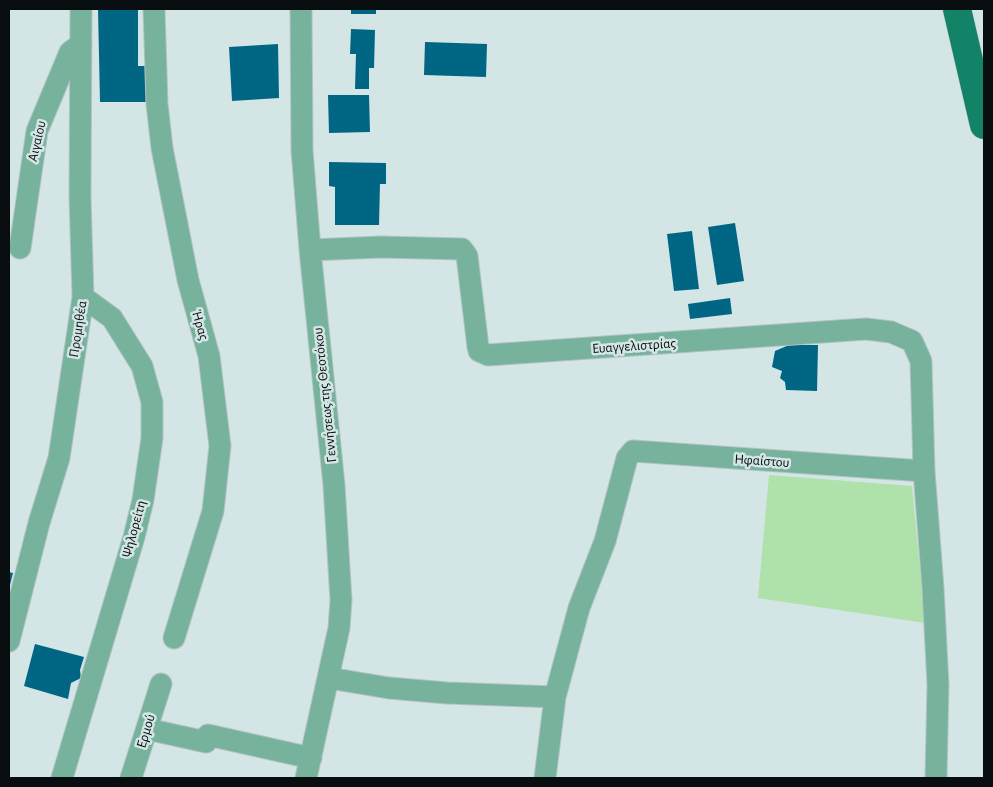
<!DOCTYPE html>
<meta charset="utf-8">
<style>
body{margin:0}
#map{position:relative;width:993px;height:787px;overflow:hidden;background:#d3e5e5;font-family:"Alegreya Sans",sans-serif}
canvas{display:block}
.frame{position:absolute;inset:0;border:10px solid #080e0f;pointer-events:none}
</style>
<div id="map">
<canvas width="993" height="787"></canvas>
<div class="frame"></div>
</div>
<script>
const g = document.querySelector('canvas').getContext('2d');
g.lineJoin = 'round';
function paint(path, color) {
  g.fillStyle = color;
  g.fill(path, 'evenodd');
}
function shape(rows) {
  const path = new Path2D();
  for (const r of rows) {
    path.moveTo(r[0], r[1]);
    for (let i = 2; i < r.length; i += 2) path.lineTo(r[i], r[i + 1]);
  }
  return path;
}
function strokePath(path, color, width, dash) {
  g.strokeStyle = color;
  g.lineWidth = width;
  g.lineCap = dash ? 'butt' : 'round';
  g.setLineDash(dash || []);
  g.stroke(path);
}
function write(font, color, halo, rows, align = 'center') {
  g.font = font + ' "Alegreya Sans",sans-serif';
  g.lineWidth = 5;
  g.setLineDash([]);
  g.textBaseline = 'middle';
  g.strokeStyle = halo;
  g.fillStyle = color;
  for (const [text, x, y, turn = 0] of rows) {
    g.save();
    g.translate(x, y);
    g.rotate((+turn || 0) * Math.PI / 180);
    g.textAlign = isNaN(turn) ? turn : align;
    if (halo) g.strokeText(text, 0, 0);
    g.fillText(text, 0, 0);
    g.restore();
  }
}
paint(shape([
 [769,475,912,486,925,623,758,598]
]), '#afe1ab');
paint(shape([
 [98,9,138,10,138,66,147,66,147,102,100,102],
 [351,9,376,9,376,14,351,14],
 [351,29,375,30,374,68,369,68,369,89,355,89,356,54,350,54],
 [425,42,487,44,486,77,424,75],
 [278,44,279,98,232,101,229,47],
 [328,95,369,95,370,132,329,133],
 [329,162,386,163,386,184,380,184,379,225,335,225,335,187,329,186],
 [735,223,744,281,717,285,708,227],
 [692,231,699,289,674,291,667,234],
 [730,298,732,314,690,319,688,304],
 [789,345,818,345,817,391,786,390,785,382,780,378,782,371,772,367,775,351],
 [9,572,13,573,9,589],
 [35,644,84,657,80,670,81,678,71,683,68,699,24,686]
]), '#006684');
const minor = shape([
 [154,9,157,104,162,148,188,280,209,356,220,446,213,511,174,638],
 [301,9,302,150,310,250,334,485,341,600,339,628,306,778],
 [20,248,37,131,70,52,81,44],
 [310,250,381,247,462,249,467,256,478,347,479,351,488,355,866,329,891,332,912,341,921,361,924,471,933,588,938,685,936,778],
 [9,641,39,523,59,458,83,297,80,197,81,9],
 [329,678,389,688,447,693,555,697],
 [147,729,206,742,208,735,311,758],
 [62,778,134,537,143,500,152,438,152,402,142,366,112,318,83,297],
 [131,778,161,684],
 [545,778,555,697,579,608,605,541,627,458,633,451,924,471]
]);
const primary = shape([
 [957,9,984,125]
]);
strokePath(minor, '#b3c3c3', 23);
strokePath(primary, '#b3c3c3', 29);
strokePath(minor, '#77b29d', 21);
strokePath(primary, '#138368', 28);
write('14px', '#080e0f', '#d3e5e5', [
 ["Αιγαίου",37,141,-77],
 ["Ήρας",200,325,74],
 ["Προμηθέα",78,329,-81],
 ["Ευαγγελιστρίας",634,346,-4],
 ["Γεννήσεως της Θεοτόκου",325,395,-96],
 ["Ηφαίστου",762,461,4],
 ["Ψηλορείτη",134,529,-75],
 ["Ερμού",146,731,-73]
]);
</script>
